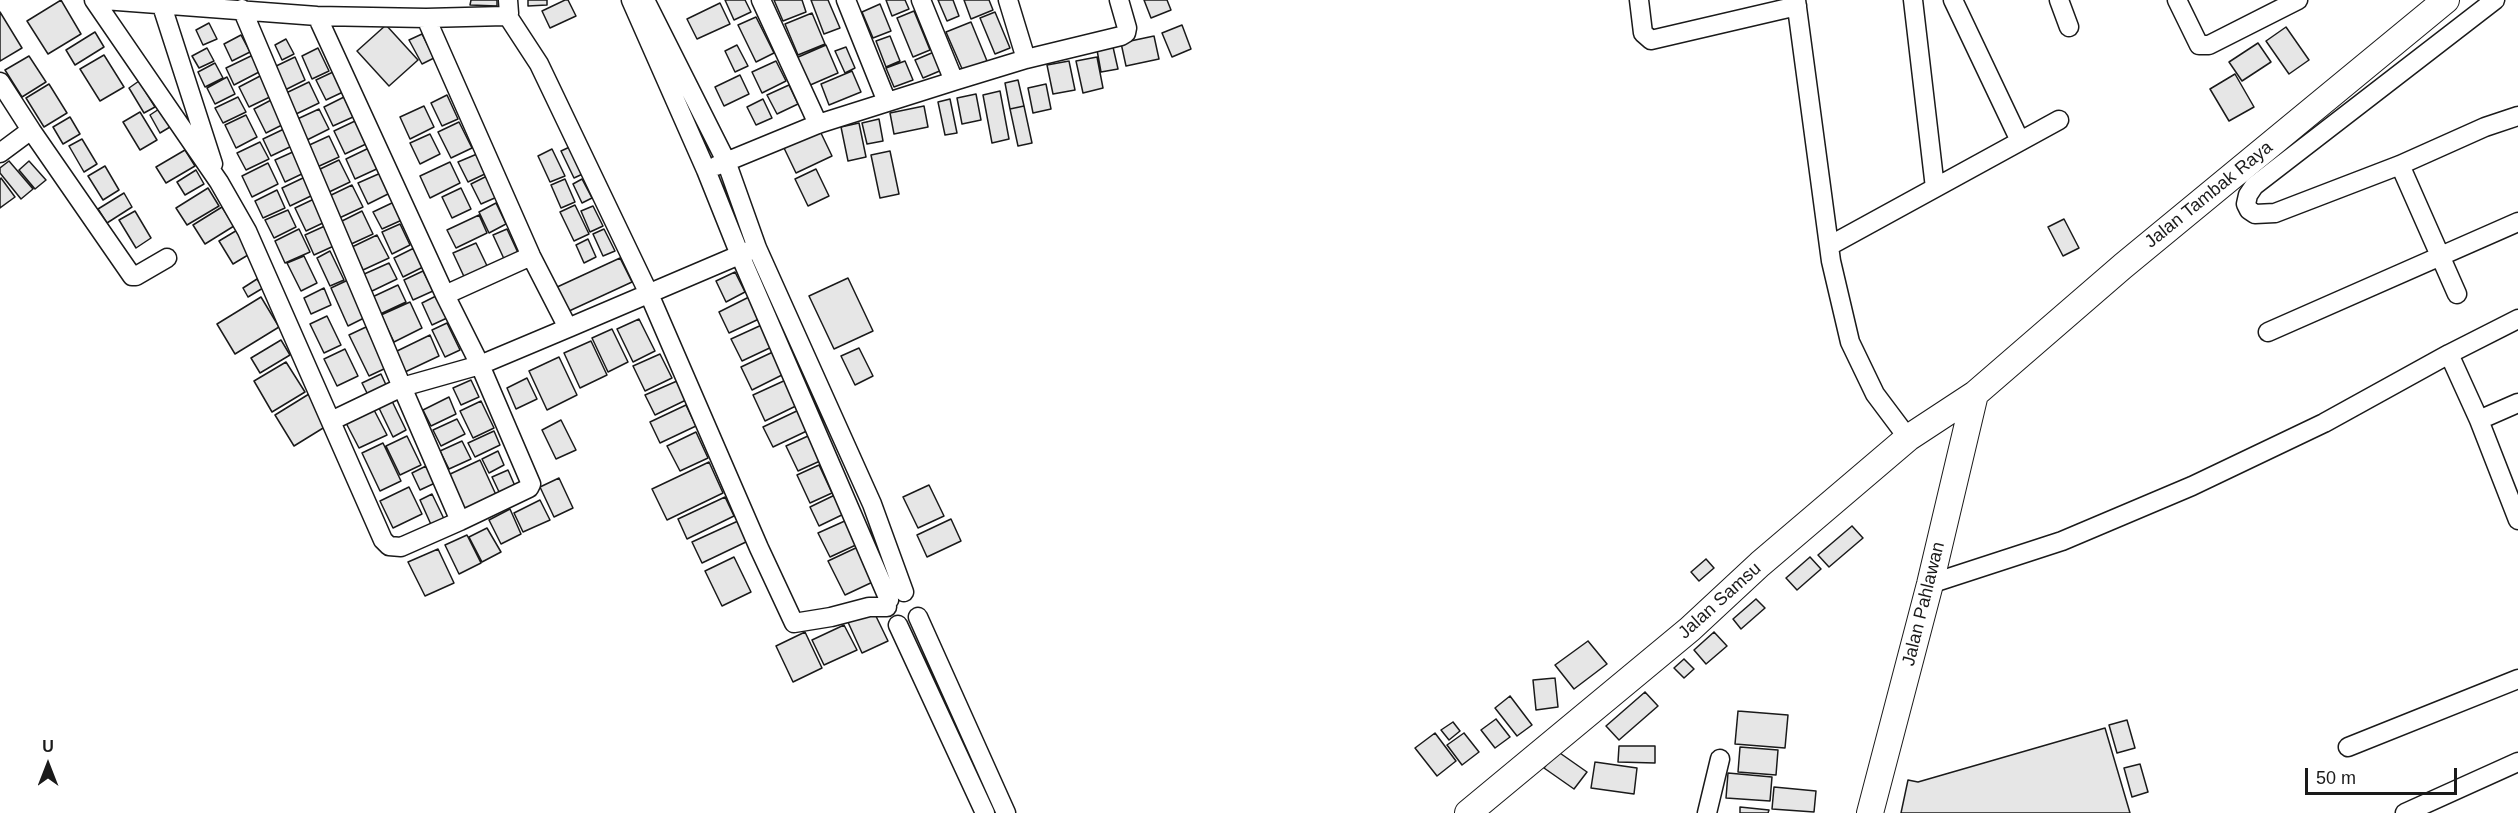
<!DOCTYPE html>
<style>
body{margin:0}
#map{position:relative;width:2518px;height:813px;overflow:hidden;background:#fff;font-family:Helvetica,sans-serif}
canvas{display:block}
.north{position:absolute;left:18px;top:735px;width:60px;height:60px;-webkit-text-stroke:4px #fff;paint-order:stroke;rotate:0deg;font-size:16px;font-weight:700;line-height:24px;text-align:center;color:#1a1a1a}
.north::after{content:'';display:block;margin:auto;width:21px;height:27px;background:#1a1a1a;clip-path:polygon(50% 0,100% 100%,50% 72%,0 100%)}
.scale{position:absolute;left:2305px;top:768px;width:152px;height:27px;box-sizing:border-box;border:3px solid #1a1a1a;border-top:0;padding-left:8px;font-size:18px;line-height:21px;white-space:nowrap;color:#1a1a1a;-webkit-text-stroke:4px #fff;paint-order:stroke}
</style>
<div id="map">
<canvas width="2518" height="813"></canvas>
<div class="north">U</div>
<div class="scale">50 m</div>
</div>
<script>
const g = document.querySelector('canvas').getContext('2d');
g.lineJoin = 'round';
function paint(path, color) {
  g.fillStyle = color;
  g.fill(path, 'evenodd');
}
function shape(rows) {
  const path = new Path2D();
  for (const r of rows) {
    path.moveTo(r[0], r[1]);
    for (let i = 2; i < r.length; i += 2) path.lineTo(r[i], r[i + 1]);
  }
  return path;
}
function strokePath(path, color, width, dash) {
  g.strokeStyle = color;
  g.lineWidth = width;
  g.lineCap = dash ? 'butt' : 'round';
  g.setLineDash(dash || []);
  g.stroke(path);
}
function write(font, color, halo, rows, align = 'center') {
  g.font = font + ' Helvetica,sans-serif';
  g.lineWidth = 4.5;
  g.setLineDash([]);
  g.textBaseline = 'middle';
  g.strokeStyle = halo;
  g.fillStyle = color;
  for (const [text, x, y, turn = 0] of rows) {
    g.save();
    g.translate(x, y);
    g.rotate((+turn || 0) * Math.PI / 180);
    g.textAlign = isNaN(turn) ? turn : align;
    if (halo) g.strokeText(text, 0, 0);
    g.fillText(text, 0, 0);
    g.restore();
  }
}
const building = shape([
 [61,0,81,34,48,54,27,21,61,0],
 [471,0,497,0,497,6,470,5,471,0],
 [528,0,547,0,547,5,528,6,528,0],
 [565,0,568,0,576,16,550,28,542,11,565,0],
 [725,0,745,0,751,12,734,20,725,0],
 [774,0,802,0,806,12,783,21,774,0],
 [811,0,828,0,840,28,824,34,811,0],
 [886,0,905,0,909,9,892,16,886,0],
 [938,0,953,0,959,16,947,21,938,0],
 [964,0,989,0,993,10,971,19,964,0],
 [1144,0,1167,0,1171,10,1151,18,1144,0],
 [720,3,730,24,697,39,687,19,720,3],
 [880,4,891,31,873,38,862,12,880,4],
 [914,11,930,50,913,57,897,18,914,11],
 [0,12,22,48,0,61,0,12],
 [995,12,1010,48,995,54,980,18,995,12],
 [812,13,825,44,798,55,785,24,812,13],
 [756,17,774,53,756,62,738,25,756,17],
 [971,22,987,61,963,71,946,32,971,22],
 [209,23,217,39,203,45,196,30,209,23],
 [386,25,418,60,389,86,357,51,386,25],
 [1182,25,1191,49,1172,57,1162,33,1182,25],
 [2286,27,2309,60,2289,74,2266,41,2286,27],
 [95,32,104,47,75,65,66,50,95,32],
 [422,34,434,58,422,64,409,40,422,34],
 [241,35,250,52,232,61,224,44,241,35],
 [890,36,900,61,886,67,876,41,890,36],
 [1154,36,1159,59,1126,66,1121,43,1154,36],
 [286,39,294,54,282,60,275,45,286,39],
 [2258,43,2271,62,2242,81,2229,62,2258,43],
 [737,45,748,66,735,72,725,51,737,45],
 [826,45,838,73,808,86,796,58,826,45],
 [846,47,855,68,845,73,835,51,846,47],
 [1113,47,1118,69,1101,72,1097,50,1113,47],
 [207,48,214,61,199,68,192,56,207,48],
 [318,48,329,71,312,79,302,56,318,48],
 [934,52,942,70,923,78,915,60,934,52],
 [104,55,124,87,100,101,80,69,104,55],
 [253,55,261,71,234,85,226,68,253,55],
 [29,56,46,82,22,97,5,70,29,56],
 [295,57,305,80,283,91,272,68,295,57],
 [1097,57,1103,88,1083,93,1076,61,1097,57],
 [776,61,786,81,762,93,752,72,776,61],
 [905,61,913,80,894,87,886,68,905,61],
 [1069,61,1075,90,1053,94,1047,65,1069,61],
 [215,63,223,78,205,87,198,72,215,63],
 [852,71,861,92,829,105,821,84,852,71],
 [333,72,343,92,326,100,316,80,333,72],
 [264,74,274,95,249,107,239,87,264,74],
 [2235,74,2254,107,2229,121,2210,89,2235,74],
 [740,75,749,94,724,106,715,87,740,75],
 [227,77,235,94,215,104,207,88,227,77],
 [1018,80,1024,106,1010,109,1005,83,1018,80],
 [139,81,155,107,144,113,129,88,139,81],
 [309,82,319,103,294,115,284,94,309,82],
 [49,84,67,113,44,127,26,98,49,84],
 [1046,84,1051,109,1033,113,1028,88,1046,84],
 [789,85,798,104,777,114,767,95,789,85],
 [1000,91,1009,139,992,143,983,95,1000,91],
 [976,94,981,120,962,124,957,98,976,94],
 [447,95,458,119,442,126,431,103,447,95],
 [238,97,246,112,223,123,215,108,238,97],
 [344,97,353,117,333,126,324,107,344,97],
 [275,98,288,122,266,133,254,109,275,98],
 [763,99,772,118,756,125,747,107,763,99],
 [950,99,957,133,945,135,938,102,950,99],
 [424,106,434,127,410,139,400,117,424,106],
 [924,106,928,127,894,134,890,113,924,106],
 [1024,106,1032,143,1018,146,1010,109,1024,106],
 [159,109,170,127,160,133,150,115,159,109],
 [319,109,329,129,303,142,293,121,319,109],
 [140,112,157,140,140,150,123,122,140,112],
 [246,115,257,137,236,148,225,125,246,115],
 [70,117,80,134,63,144,53,127,70,117],
 [879,119,883,141,867,144,862,123,879,119],
 [355,121,366,144,345,154,334,131,355,121],
 [459,122,472,148,451,158,438,132,459,122],
 [859,123,866,157,848,161,841,127,859,123],
 [286,128,294,145,271,156,263,139,286,128],
 [820,131,832,156,796,173,784,148,820,131],
 [430,134,440,154,420,164,410,143,430,134],
 [329,136,339,157,315,168,305,147,329,136],
 [82,139,97,164,84,172,69,146,82,139],
 [260,142,269,159,246,170,237,153,260,142],
 [574,145,587,172,574,178,561,151,574,145],
 [371,147,381,167,355,179,346,159,371,147],
 [552,149,565,176,550,182,538,156,552,149],
 [185,150,195,166,166,183,156,167,185,150],
 [295,151,306,172,285,182,275,160,295,151],
 [890,151,899,194,880,198,871,155,890,151],
 [477,154,487,173,468,182,458,162,477,154],
 [339,160,350,182,327,193,316,171,339,160],
 [9,161,33,189,21,199,0,173,0,168,9,161],
 [29,161,46,180,35,189,19,170,29,161],
 [450,162,460,183,430,198,420,176,450,162],
 [268,163,278,184,252,197,242,176,268,163],
 [105,166,119,190,103,200,88,176,105,166],
 [816,169,829,196,808,206,795,179,816,169],
 [196,170,204,184,185,195,177,182,196,170],
 [383,172,392,192,368,204,358,183,383,172],
 [487,176,497,197,481,204,471,184,487,176],
 [305,177,313,195,290,206,282,188,305,177],
 [1,178,15,197,0,208,0,180,1,178],
 [565,179,575,202,561,208,551,185,565,179],
 [582,179,592,198,582,203,573,184,582,179],
 [352,185,363,207,335,220,325,198,352,185],
 [208,188,219,206,187,225,176,208,208,188],
 [461,188,471,209,452,218,442,197,461,188],
 [277,190,285,208,263,218,255,201,277,190],
 [124,193,132,207,107,223,98,209,124,193],
 [314,199,325,222,306,231,295,208,314,199],
 [394,202,402,220,382,229,373,212,394,202],
 [496,203,506,224,489,233,479,212,496,203],
 [575,205,589,234,574,241,560,212,575,205],
 [593,206,603,226,590,232,581,211,593,206],
 [222,207,234,226,205,244,193,225,222,207],
 [288,210,296,227,274,238,265,220,288,210],
 [135,211,151,238,136,248,119,220,135,211],
 [362,211,373,234,349,245,338,223,362,211],
 [479,215,487,233,456,248,447,230,479,215],
 [2064,219,2079,248,2063,256,2048,227,2064,219],
 [400,224,410,245,392,254,382,232,400,224],
 [327,225,336,245,314,255,305,235,327,225],
 [239,229,253,252,233,264,219,241,239,229],
 [299,229,310,252,285,263,275,241,299,229],
 [507,229,519,255,505,261,493,235,507,229],
 [604,229,615,251,603,256,593,234,604,229],
 [377,235,389,258,363,270,352,247,377,235],
 [588,239,596,257,584,263,576,245,588,239],
 [476,243,490,272,467,283,453,253,476,243],
 [414,248,423,267,403,277,394,258,414,248],
 [330,251,344,280,330,286,317,258,330,251],
 [304,256,317,283,301,291,287,263,304,256],
 [620,258,632,282,567,312,555,288,620,258],
 [389,263,397,279,370,292,362,275,389,263],
 [423,271,433,291,413,300,404,280,423,271],
 [735,272,745,292,726,302,716,281,735,272],
 [848,278,873,331,834,349,809,296,848,278],
 [257,279,263,288,248,297,243,288,257,279],
 [348,280,366,317,348,326,331,288,348,280],
 [398,285,406,302,376,316,368,299,398,285],
 [324,288,331,305,311,314,304,298,324,288],
 [436,296,447,318,432,325,422,303,436,296],
 [261,297,279,327,235,354,217,324,261,297],
 [749,297,759,319,729,333,719,312,749,297],
 [410,302,422,328,394,342,381,315,410,302],
 [327,316,341,345,324,353,310,324,327,316],
 [639,319,655,351,633,362,617,329,639,319],
 [447,323,460,350,445,357,432,330,447,323],
 [766,323,776,345,742,361,731,339,766,323],
 [366,327,386,368,369,376,349,335,366,327],
 [612,329,628,362,608,372,592,338,612,329],
 [430,335,439,356,405,372,395,352,430,335],
 [281,340,290,355,260,373,251,358,281,340],
 [591,341,607,375,580,388,564,353,591,341],
 [859,348,873,376,855,385,841,356,859,348],
 [345,349,358,376,337,386,324,359,345,349],
 [775,351,786,373,752,390,741,367,775,351],
 [660,354,672,378,645,391,633,366,660,354],
 [559,357,577,395,547,410,529,371,559,357],
 [286,362,305,392,272,412,254,381,286,362],
 [381,374,387,387,368,395,362,383,381,374],
 [527,378,537,399,516,409,507,388,527,378],
 [788,379,800,404,765,421,753,395,788,379],
 [471,380,479,397,461,405,453,388,471,380],
 [677,381,686,400,655,415,645,395,677,381],
 [309,394,328,425,294,446,275,415,309,394],
 [449,397,456,414,431,426,423,410,449,397],
 [391,399,406,430,393,437,378,406,391,399],
 [481,401,494,428,473,438,460,411,481,401],
 [686,405,696,426,660,443,650,422,686,405],
 [373,408,387,435,359,448,345,421,373,408],
 [801,409,811,429,773,447,763,427,801,409],
 [457,419,465,434,441,446,433,430,457,419],
 [561,420,576,450,556,459,542,430,561,420],
 [494,431,500,445,475,457,468,443,494,431],
 [696,432,708,458,680,471,667,446,696,432],
 [407,436,421,465,400,475,386,446,407,436],
 [808,436,820,461,798,471,786,446,808,436],
 [462,441,471,459,449,469,440,451,462,441],
 [383,443,401,481,380,491,362,453,383,443],
 [498,451,504,465,489,473,482,459,498,451],
 [480,460,497,497,464,512,446,476,480,460],
 [709,462,723,493,667,520,652,489,709,462],
 [819,465,832,493,810,503,797,475,819,465],
 [426,466,435,483,420,490,412,473,426,466],
 [508,470,515,486,500,494,492,477,508,470],
 [559,478,573,508,554,517,540,487,559,478],
 [929,485,944,516,918,528,903,497,929,485],
 [409,487,422,514,393,528,380,501,409,487],
 [841,492,850,511,819,526,810,507,841,492],
 [432,494,446,523,433,529,420,500,432,494],
 [725,497,734,516,687,539,678,519,725,497],
 [540,500,550,520,523,532,514,513,540,500],
 [510,509,521,534,501,544,489,520,510,509],
 [951,519,961,541,927,557,917,535,951,519],
 [847,520,858,544,830,557,818,533,847,520],
 [738,521,748,541,702,563,692,542,738,521],
 [1852,526,1863,538,1829,567,1818,555,1852,526],
 [487,528,501,552,482,562,469,537,487,528],
 [467,535,481,563,459,574,445,545,467,535],
 [860,546,877,580,845,595,828,561,860,546],
 [438,549,454,583,425,596,408,562,438,549],
 [734,557,751,592,722,606,705,571,734,557],
 [1810,557,1821,569,1797,590,1786,578,1810,557],
 [1706,559,1714,568,1699,581,1691,572,1706,559],
 [1756,599,1765,608,1741,629,1733,619,1756,599],
 [872,608,888,641,862,653,847,620,872,608],
 [844,625,857,650,824,665,812,640,844,625],
 [805,632,822,668,793,682,776,646,805,632],
 [1714,632,1727,646,1706,664,1694,650,1714,632],
 [1588,641,1607,664,1574,689,1555,665,1588,641],
 [1684,659,1694,669,1684,678,1674,668,1684,659],
 [1555,678,1558,707,1536,710,1533,680,1555,678],
 [1645,692,1658,706,1619,740,1606,726,1645,692],
 [1510,696,1532,725,1517,736,1495,708,1510,696],
 [1738,711,1788,715,1785,748,1735,744,1738,711],
 [1496,719,1510,737,1495,748,1481,730,1496,719],
 [2127,720,2135,748,2117,753,2109,725,2127,720],
 [1453,722,1460,731,1449,740,1441,730,1453,722],
 [2105,728,2130,813,1901,813,1908,780,1918,782,2105,728],
 [1435,733,1456,761,1437,776,1415,748,1435,733],
 [1464,733,1479,752,1462,765,1447,745,1464,733],
 [1619,746,1655,746,1655,763,1618,762,1619,746],
 [1740,747,1778,750,1776,775,1738,772,1740,747],
 [1557,751,1587,772,1574,789,1544,768,1557,751],
 [1595,762,1637,768,1634,794,1591,788,1595,762],
 [2140,764,2148,792,2132,797,2124,768,2140,764],
 [1728,773,1772,777,1770,801,1726,798,1728,773],
 [1774,787,1816,791,1814,812,1772,809,1774,787],
 [1740,807,1769,810,1768,813,1740,813,1740,807]
]);
paint(building, '#e6e6e6');
strokePath(building, '#1a1a1a', 1.5);
const street = shape([
 [94,0,219,182,247,231,383,540,389,546,401,547,460,521],
 [104,0,317,16,426,18,505,16,509,13,508,0],
 [631,0,706,170,740,255,889,600],
 [645,0,726,161,757,248,872,504,904,592],
 [761,0,818,124],
 [846,0,887,102],
 [1008,0,1026,59],
 [1639,0,1643,33,1651,40,1797,6],
 [1796,0,1831,261,1850,342,1875,394,1908,438],
 [1913,0,1935,188],
 [1953,0,2020,141],
 [2059,0,2069,27],
 [2177,0,2199,45,2209,45,2298,0],
 [2495,0,2254,186,2248,195,2246,204,2249,210,2255,214,2275,213,2400,165,2485,127,2518,116],
 [162,6,213,164],
 [242,9,402,387,480,365,568,328],
 [507,15,539,64,649,294,759,548,794,623,831,617,869,607,887,607],
 [317,16,445,295,480,365,531,484,529,488,460,521,402,387,331,421],
 [426,18,531,256,568,328,751,250],
 [954,81,1026,59,1121,36,1126,33,1127,28,1119,0],
 [0,82,31,130],
 [0,153,31,130,132,276,136,276,167,258],
 [2400,165,2457,294],
 [716,166,818,124,954,81,921,0],
 [1829,246,2059,120],
 [445,295,531,256],
 [2268,332,2518,222],
 [2449,354,2518,319],
 [2479,420,2518,403],
 [1930,584,2062,541,2192,486,2324,423,2449,354,2479,420,2518,520],
 [918,617,1006,813],
 [898,625,985,813],
 [2348,747,2518,679],
 [1707,813,1720,759],
 [2405,813,2518,762]
]);
const secondary = shape([
 [1468,813,1690,629,1760,564,1908,438,1975,394,2123,266,2446,0],
 [1870,813,1930,584,1975,394]
]);
strokePath(street, '#1a1a1a', 21);
strokePath(secondary, '#1a1a1a', 28);
strokePath(street, '#fff', 18);
strokePath(secondary, '#fff', 26);
write('18px', '#1a1a1a', '#fff', [
 ["Jalan Tambak Raya",2209,195,-39],
 ["Jalan Samsu",1720,601,-42],
 ["Jalan Pahlawan",1924,604,-76]
]);
</script>
